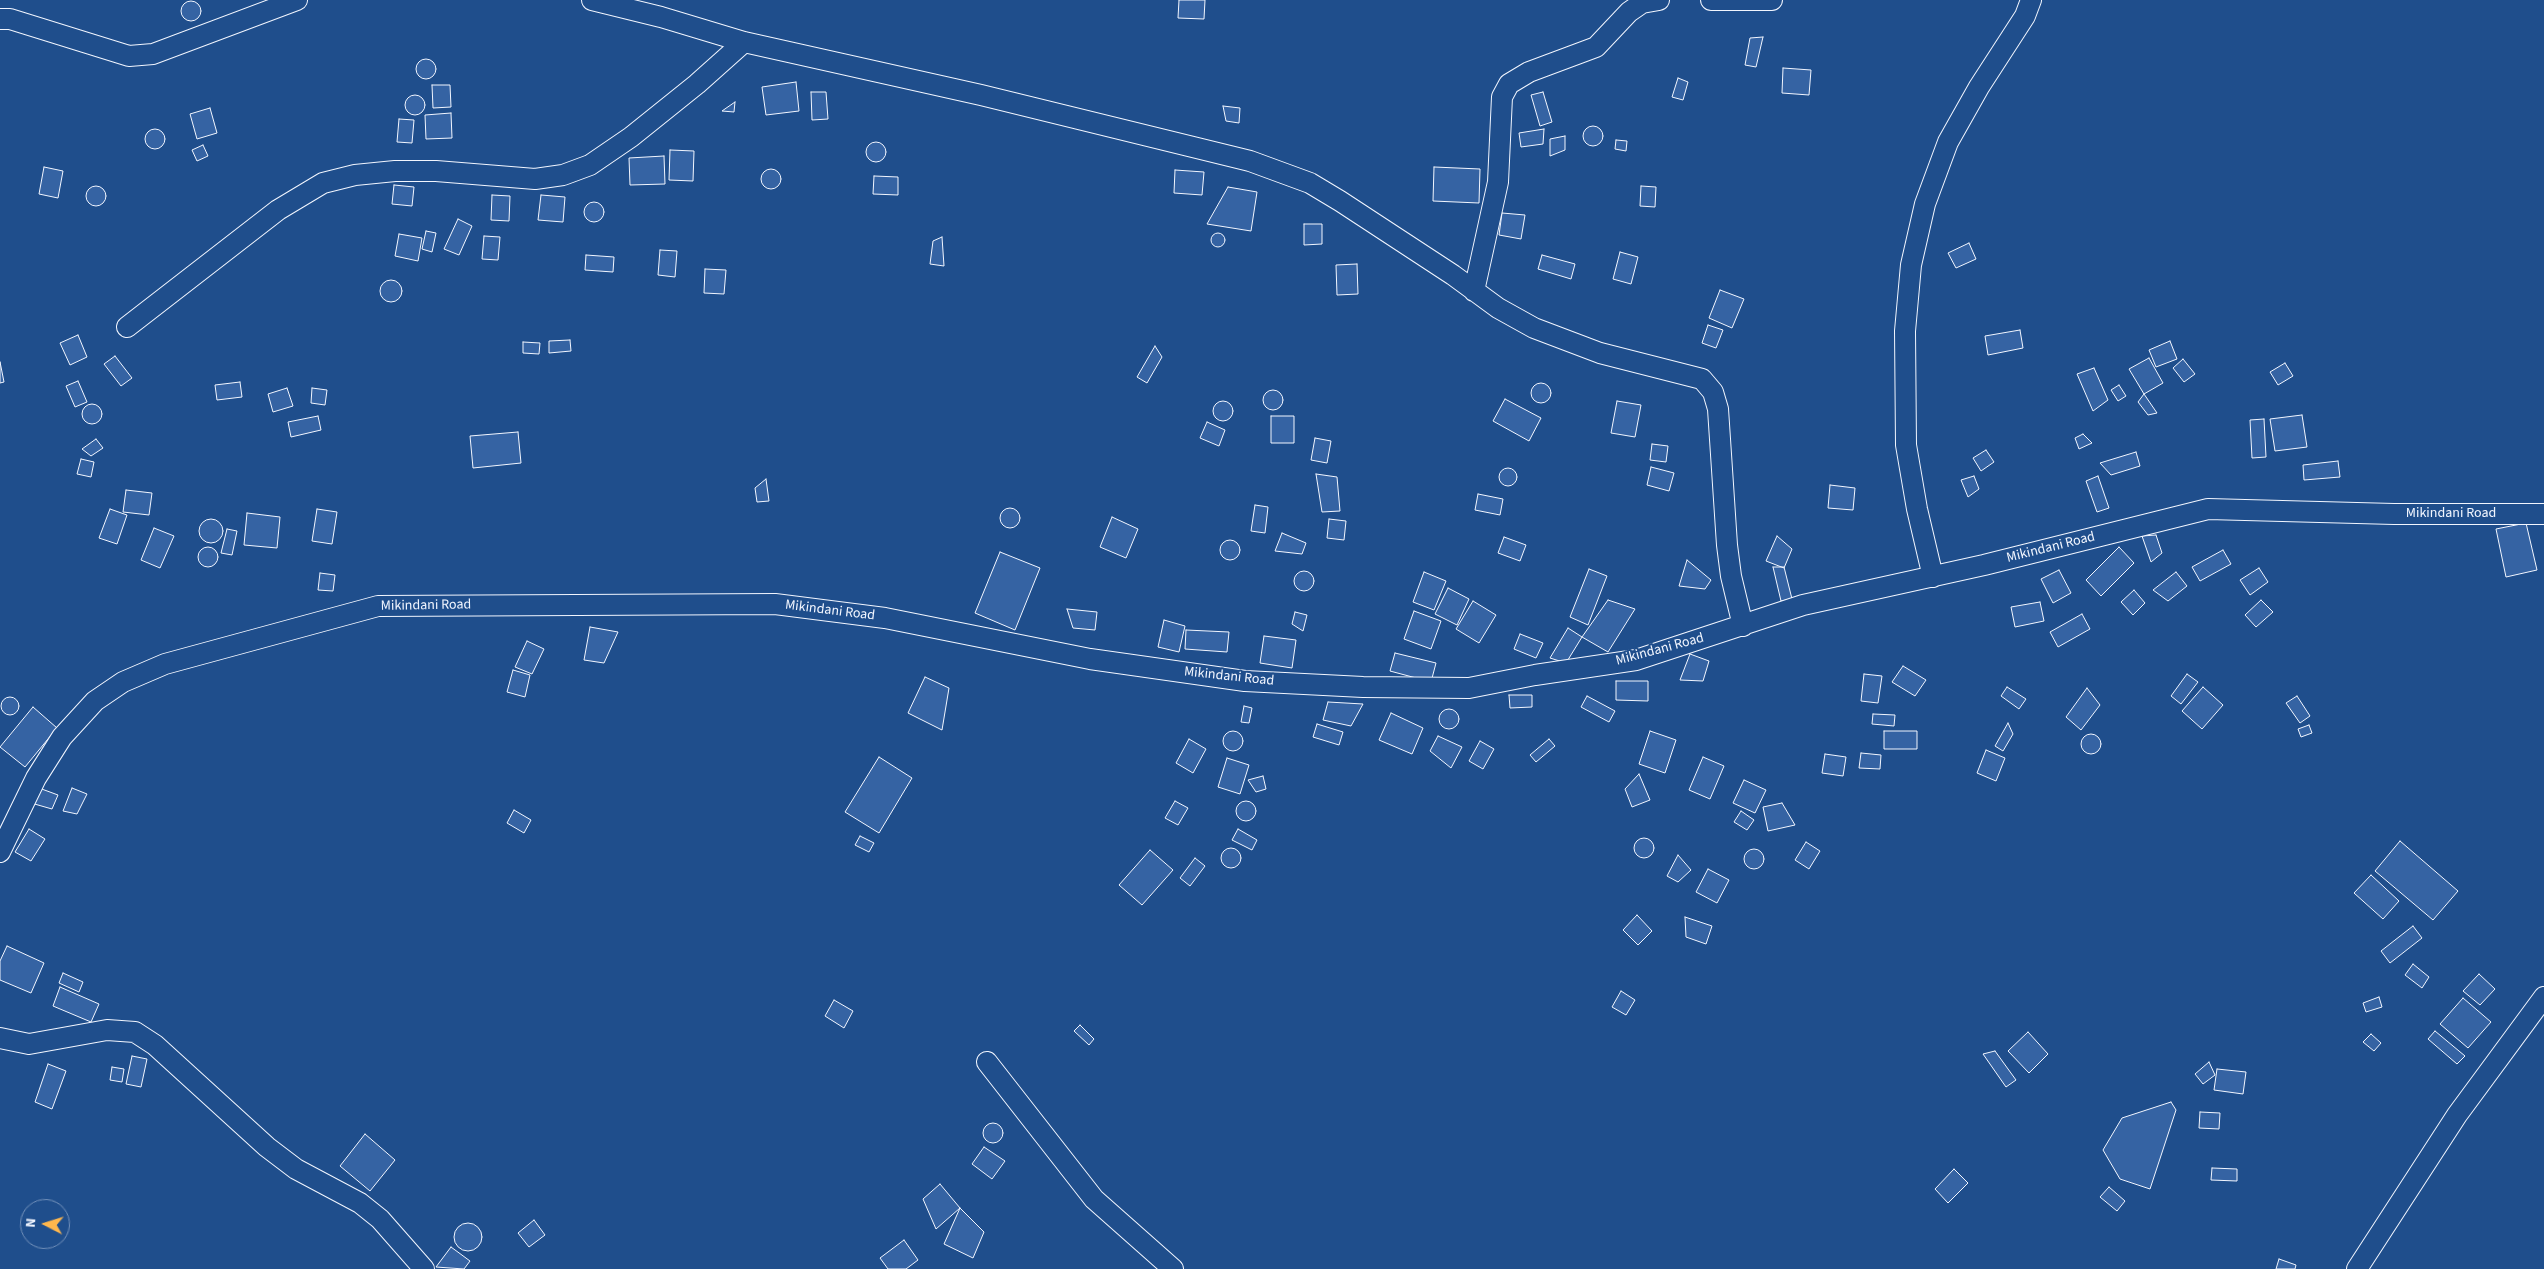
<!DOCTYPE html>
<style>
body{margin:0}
#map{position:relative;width:2544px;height:1269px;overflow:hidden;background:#1f4e8c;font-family:"Source Sans 3",sans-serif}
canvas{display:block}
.north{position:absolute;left:20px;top:1199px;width:50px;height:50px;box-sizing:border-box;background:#1f4e8c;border:1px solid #7391ba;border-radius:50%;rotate:275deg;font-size:14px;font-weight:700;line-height:20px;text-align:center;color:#f2f6ff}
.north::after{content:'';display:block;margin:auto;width:18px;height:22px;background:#ffb74d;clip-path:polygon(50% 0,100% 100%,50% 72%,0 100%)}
</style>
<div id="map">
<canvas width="2544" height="1269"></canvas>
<div class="north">N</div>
</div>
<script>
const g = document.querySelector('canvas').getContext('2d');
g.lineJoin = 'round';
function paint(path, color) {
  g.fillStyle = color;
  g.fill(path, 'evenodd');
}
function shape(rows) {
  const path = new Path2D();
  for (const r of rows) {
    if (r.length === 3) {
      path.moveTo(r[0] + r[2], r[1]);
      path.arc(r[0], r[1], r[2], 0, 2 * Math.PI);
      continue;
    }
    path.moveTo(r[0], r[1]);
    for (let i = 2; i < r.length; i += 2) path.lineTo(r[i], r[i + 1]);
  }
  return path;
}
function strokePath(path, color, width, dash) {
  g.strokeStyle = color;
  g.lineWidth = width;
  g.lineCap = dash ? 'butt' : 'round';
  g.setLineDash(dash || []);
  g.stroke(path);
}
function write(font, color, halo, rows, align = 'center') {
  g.font = font + ' "Source Sans 3",sans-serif';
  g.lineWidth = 4;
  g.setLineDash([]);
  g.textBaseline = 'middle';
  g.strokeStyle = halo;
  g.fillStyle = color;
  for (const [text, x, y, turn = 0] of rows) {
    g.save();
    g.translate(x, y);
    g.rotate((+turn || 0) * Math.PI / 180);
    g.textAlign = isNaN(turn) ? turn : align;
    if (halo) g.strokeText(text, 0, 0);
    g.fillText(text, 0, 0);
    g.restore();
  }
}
const building = shape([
 [1179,0,1205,0,1204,19,1178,18,1179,0],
 [191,11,10],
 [1763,37,1756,67,1745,65,1750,38,1763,37],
 [426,69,10],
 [1783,68,1811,70,1809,95,1782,93,1783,68],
 [1678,78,1688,82,1683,100,1672,97,1678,78],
 [796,82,799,111,766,115,762,87,796,82],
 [432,85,450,85,451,107,433,108,432,85],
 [811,92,826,92,828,119,812,120,811,92],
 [1543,92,1552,122,1540,126,1531,95,1543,92],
 [415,105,10],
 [735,102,734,112,722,111,735,102],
 [1223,106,1240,108,1239,123,1226,121,1223,106],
 [210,108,217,133,197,139,190,114,210,108],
 [451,113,452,138,426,139,425,115,451,113],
 [399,119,414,120,412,143,397,142,399,119],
 [1593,136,10],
 [1544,129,1543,144,1521,147,1519,133,1544,129],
 [155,139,10],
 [1565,136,1565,150,1550,156,1550,139,1565,136],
 [1616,140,1627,141,1626,151,1615,149,1616,140],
 [876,152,10],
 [203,145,208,156,197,161,192,150,203,145],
 [670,150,694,151,693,181,669,180,670,150],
 [664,156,665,184,630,185,629,158,664,156],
 [44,167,63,171,58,198,39,194,44,167],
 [1434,167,1480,169,1479,203,1433,201,1434,167],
 [771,179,10],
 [1175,170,1204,172,1202,195,1174,193,1175,170],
 [874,176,898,177,898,195,873,194,874,176],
 [394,185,414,187,412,206,392,204,394,185],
 [1641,186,1656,187,1655,207,1640,206,1641,186],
 [96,196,10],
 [1228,187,1257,192,1251,231,1207,224,1228,187],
 [492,195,510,196,509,221,491,220,492,195],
 [541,195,565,197,563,222,538,220,541,195],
 [594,212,10],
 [1502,213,1525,215,1521,239,1499,235,1502,213],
 [458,219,472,226,459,255,444,249,458,219],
 [1304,224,1322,224,1322,244,1304,245,1304,224],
 [426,231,436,233,432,252,422,249,426,231],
 [1218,240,7],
 [399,234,422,238,418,261,395,256,399,234],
 [484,236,500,237,498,260,482,259,484,236],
 [942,237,944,266,930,264,933,241,942,237],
 [1969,243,1976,259,1956,268,1948,253,1969,243],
 [660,250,677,251,675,277,658,275,660,250],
 [1620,252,1638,257,1631,284,1613,279,1620,252],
 [586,255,614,257,613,272,585,270,586,255],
 [1542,255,1575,264,1571,279,1538,269,1542,255],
 [1357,264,1358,294,1337,295,1336,265,1357,264],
 [705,269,726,270,724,294,704,293,705,269],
 [391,291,11],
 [1720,290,1744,299,1732,328,1709,318,1720,290],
 [1708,325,1723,330,1716,348,1702,343,1708,325],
 [2020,330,2023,348,1988,355,1985,336,2020,330],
 [78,335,87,357,70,365,60,343,78,335],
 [570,340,571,351,549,353,549,341,570,340],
 [2170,341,2177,359,2156,367,2149,350,2170,341],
 [523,342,540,343,539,354,523,353,523,342],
 [1155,346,1162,357,1147,383,1137,377,1155,346],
 [115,356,132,378,121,386,104,364,115,356],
 [2149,358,2163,383,2144,394,2129,369,2149,358],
 [2183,359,2195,374,2184,382,2173,368,2183,359],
 [0,362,4,382,0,383,0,362],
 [2285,363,2293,376,2278,385,2270,372,2285,363],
 [2094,368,2108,400,2093,411,2077,374,2094,368],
 [78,381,87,402,75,407,66,386,78,381],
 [240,382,242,397,217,400,215,385,240,382],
 [1541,393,10],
 [2119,385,2126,396,2118,401,2111,390,2119,385],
 [287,388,293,406,273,412,268,394,287,388],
 [312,388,327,390,325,405,311,403,312,388],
 [1273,400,10],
 [2144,394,2157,413,2148,415,2138,402,2144,394],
 [1505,399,1541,418,1529,441,1493,421,1505,399],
 [1617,401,1641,405,1635,437,1611,433,1617,401],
 [1223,411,10],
 [92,414,10],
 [2302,415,2307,447,2275,451,2270,419,2302,415],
 [318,416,321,430,291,437,288,422,318,416],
 [1271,416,1294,416,1294,443,1271,443,1271,416],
 [2264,419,2266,457,2252,458,2250,420,2264,419],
 [1207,422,1225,430,1219,446,1200,438,1207,422],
 [518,432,521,463,473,468,470,436,518,432],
 [2083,434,2092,443,2079,449,2075,438,2083,434],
 [1315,438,1331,441,1327,463,1311,460,1315,438],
 [96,439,103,448,91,456,82,449,96,439],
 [1652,444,1668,446,1666,462,1650,460,1652,444],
 [1986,450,1994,462,1981,471,1973,458,1986,450],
 [2136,452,2140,466,2111,475,2100,463,2136,452],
 [81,459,94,462,91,477,77,474,81,459],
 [2338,461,2340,477,2304,480,2303,465,2338,461],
 [1651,467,1674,473,1669,491,1647,485,1651,467],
 [1508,477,9],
 [1316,474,1337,477,1340,511,1322,512,1316,474],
 [1974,476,1979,489,1968,497,1961,480,1974,476],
 [2098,476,2109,508,2097,512,2086,481,2098,476],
 [766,479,769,501,757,502,755,488,766,479],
 [1830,485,1855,488,1853,510,1828,508,1830,485],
 [126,490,152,493,149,515,123,512,126,490],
 [1478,494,1503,499,1500,515,1475,510,1478,494],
 [1255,505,1268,507,1265,533,1251,531,1255,505],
 [1010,518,10],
 [110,509,127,515,117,544,99,538,110,509],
 [317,509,337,512,332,544,312,541,317,509],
 [247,513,280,517,277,548,244,545,247,513],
 [1112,517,1138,529,1126,558,1100,547,1112,517],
 [211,531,12],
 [1329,519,1346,521,1344,540,1327,538,1329,519],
 [2526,523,2537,570,2506,577,2496,529,2526,523],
 [154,528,174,536,160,568,141,560,154,528],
 [227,529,237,531,232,555,221,553,227,529],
 [1282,533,1306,543,1302,554,1275,551,1282,533],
 [2156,535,2162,553,2151,562,2142,536,2156,535],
 [1777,536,1792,549,1784,568,1766,561,1777,536],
 [1504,537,1526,545,1520,561,1498,553,1504,537],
 [1230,550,10],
 [2119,547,2134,563,2101,596,2086,580,2119,547],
 [208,557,10],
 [2223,550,2231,564,2200,581,2192,567,2223,550],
 [1000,552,1040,568,1015,630,975,613,1000,552],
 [1687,560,1711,580,1705,589,1679,586,1687,560],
 [1773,567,1784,567,1792,599,1781,601,1773,567],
 [2259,568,2268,582,2250,595,2240,580,2259,568],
 [1589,569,1607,576,1588,625,1570,617,1589,569],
 [2059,570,2071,593,2053,603,2041,579,2059,570],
 [1304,581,10],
 [1424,572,1446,581,1434,610,1413,602,1424,572],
 [2176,572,2187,586,2168,601,2153,590,2176,572],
 [320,573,335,575,333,591,318,590,320,573],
 [1448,588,1469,599,1457,625,1435,614,1448,588],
 [2134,590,2145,603,2133,615,2121,602,2134,590],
 [1608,600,1635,609,1608,652,1582,637,1608,600],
 [2261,600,2273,612,2256,627,2245,615,2261,600],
 [1473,601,1496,615,1479,643,1456,629,1473,601],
 [2040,602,2044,621,2015,627,2011,607,2040,602],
 [1067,609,1097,612,1095,630,1073,628,1067,609],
 [1414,611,1441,621,1431,649,1404,639,1414,611],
 [1295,612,1307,615,1303,631,1292,624,1295,612],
 [2082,614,2090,629,2058,647,2050,632,2082,614],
 [1164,620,1185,626,1179,652,1158,647,1164,620],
 [590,627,618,632,604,663,584,660,590,627],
 [1568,628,1582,637,1566,663,1550,658,1568,628],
 [1186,630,1229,632,1227,652,1185,649,1186,630],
 [1520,634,1543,643,1536,658,1514,649,1520,634],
 [1264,636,1296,640,1292,668,1260,663,1264,636],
 [527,641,544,649,532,674,515,667,527,641],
 [1395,653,1436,663,1431,682,1390,671,1395,653],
 [1690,654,1709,661,1703,681,1680,680,1690,654],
 [1903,666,1926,680,1915,696,1892,682,1903,666],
 [513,670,530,675,525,697,507,692,513,670],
 [1864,674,1882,676,1878,703,1861,701,1864,674],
 [2187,674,2198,682,2181,704,2171,696,2187,674],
 [925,677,949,688,942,730,908,713,925,677],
 [1616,681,1648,681,1648,701,1616,700,1616,681],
 [2007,687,2026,699,2019,709,2001,696,2007,687],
 [2203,687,2223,705,2202,729,2182,711,2203,687],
 [2087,688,2100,705,2081,730,2066,717,2087,688],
 [1509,695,1532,695,1532,707,1510,708,1509,695],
 [1587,696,1615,711,1609,722,1581,707,1587,696],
 [2297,696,2310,716,2300,723,2286,703,2297,696],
 [10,706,9],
 [1328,702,1363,704,1351,726,1323,720,1328,702],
 [1244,706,1252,708,1249,723,1241,722,1244,706],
 [33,707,57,728,25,767,0,747,33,707],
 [1449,719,10],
 [1391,713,1423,728,1412,754,1379,740,1391,713],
 [1873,714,1895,715,1894,726,1872,724,1873,714],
 [2008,723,2013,734,2003,751,1995,746,2008,723],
 [1317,724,1343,732,1339,745,1313,737,1317,724],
 [2309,725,2312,733,2301,737,2298,729,2309,725],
 [1650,731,1676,740,1665,773,1639,764,1650,731],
 [1884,731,1917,731,1917,749,1884,749,1884,731],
 [1233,741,10],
 [2091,744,10],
 [1438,736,1462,747,1451,768,1430,751,1438,736],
 [1189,739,1206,749,1193,773,1176,763,1189,739],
 [1549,739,1555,746,1536,762,1530,755,1549,739],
 [1480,741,1494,749,1483,769,1469,761,1480,741],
 [1986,750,2005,758,1996,781,1977,773,1986,750],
 [1861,753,1881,755,1880,769,1859,768,1861,753],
 [1825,754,1846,757,1843,776,1822,773,1825,754],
 [879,757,912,778,879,833,845,812,879,757],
 [1703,757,1724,766,1710,799,1689,790,1703,757],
 [1227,758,1249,765,1240,794,1218,787,1227,758],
 [1639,774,1650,800,1632,807,1625,789,1639,774],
 [1263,776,1266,789,1256,792,1248,780,1263,776],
 [1744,780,1766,790,1755,813,1733,803,1744,780],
 [39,788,58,795,52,809,31,803,39,788],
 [72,788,87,794,77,814,63,811,72,788],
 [1175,801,1188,808,1178,825,1165,818,1175,801],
 [1246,811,10],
 [1782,803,1795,825,1768,831,1763,807,1782,803],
 [514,810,531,820,524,833,507,823,514,810],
 [1741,811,1754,820,1747,830,1734,822,1741,811],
 [29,829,45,839,31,861,15,852,29,829],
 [1238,829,1257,840,1252,850,1232,840,1238,829],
 [860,836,874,843,869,852,855,845,860,836],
 [1644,848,10],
 [2400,841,2458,891,2433,920,2375,871,2400,841],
 [1806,842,1820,851,1809,869,1795,860,1806,842],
 [1231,858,10],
 [1754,859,10],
 [1150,850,1173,870,1142,905,1119,885,1150,850],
 [1678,855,1691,870,1678,882,1667,876,1678,855],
 [1195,858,1205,866,1190,886,1180,878,1195,858],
 [1708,869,1729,880,1717,903,1696,892,1708,869],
 [2371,875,2399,901,2383,919,2354,893,2371,875],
 [1637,915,1652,931,1638,945,1623,930,1637,915],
 [1685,917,1712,926,1706,944,1686,937,1685,917],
 [2413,926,2422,938,2390,963,2381,951,2413,926],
 [7,946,44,963,31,993,0,980,0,961,7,946],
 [2413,964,2429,977,2422,988,2405,975,2413,964],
 [63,973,83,982,79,992,59,983,63,973],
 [2479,974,2495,989,2480,1005,2463,991,2479,974],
 [60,987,99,1004,91,1022,53,1006,60,987],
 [1621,991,1635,1000,1626,1015,1612,1007,1621,991],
 [2379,997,2382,1007,2366,1012,2363,1003,2379,997],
 [2463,998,2491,1022,2468,1048,2440,1024,2463,998],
 [834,1000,853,1011,844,1028,825,1016,834,1000],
 [1080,1025,1094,1039,1089,1045,1074,1031,1080,1025],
 [2435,1031,2465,1056,2457,1064,2428,1039,2435,1031],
 [2028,1032,2048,1054,2029,1073,2008,1051,2028,1032],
 [2371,1034,2381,1043,2374,1051,2363,1042,2371,1034],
 [1995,1051,2016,1080,2006,1087,1983,1054,1995,1051],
 [132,1056,147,1059,141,1087,126,1084,132,1056],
 [2209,1062,2215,1075,2203,1084,2195,1074,2209,1062],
 [48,1064,66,1071,52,1109,35,1102,48,1064],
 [112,1067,124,1069,122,1082,110,1080,112,1067],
 [2217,1069,2246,1072,2243,1094,2214,1090,2217,1069],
 [2171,1102,2176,1110,2150,1189,2120,1179,2103,1150,2122,1118,2171,1102],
 [2200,1112,2220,1113,2219,1129,2199,1128,2200,1112],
 [993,1133,10],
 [365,1134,395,1160,370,1191,340,1166,365,1134],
 [984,1147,1005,1161,992,1179,972,1164,984,1147],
 [2212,1168,2237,1169,2237,1181,2211,1180,2212,1168],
 [1954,1169,1968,1183,1948,1203,1935,1189,1954,1169],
 [940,1184,960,1208,936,1229,923,1199,940,1184],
 [2109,1187,2125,1201,2117,1211,2100,1197,2109,1187],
 [960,1208,984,1232,973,1258,944,1244,960,1208],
 [534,1220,545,1235,529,1247,518,1233,534,1220],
 [468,1237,14],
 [904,1240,918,1260,906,1269,888,1269,880,1258,904,1240],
 [451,1247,470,1261,464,1269,436,1267,451,1247],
 [2279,1259,2296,1265,2295,1269,2276,1269,2279,1259]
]);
paint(building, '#3563a3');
strokePath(building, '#f2f6ff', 1);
const street = shape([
 [592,0,661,17,744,42,981,95,1250,161,1310,183,1340,201,1453,275,1498,308,1534,328,1600,353,1702,379,1713,392,1718,409,1727,545,1731,576,1743,626],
 [1711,0,1772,0],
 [0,19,10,19,129,56,153,54,297,0],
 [1474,291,1498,182,1502,97,1509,84,1529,72,1596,47,1629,12,1642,3,1659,0],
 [127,327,278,210,323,183,355,175,395,171,436,171,535,179,563,175,590,165,631,137,697,84,744,42],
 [1933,577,1917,509,1906,445,1905,331,1911,265,1925,204,1948,142,1979,87,2025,16,2031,0],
 [0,852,36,778,62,737,95,701,123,682,165,664,378,606,775,604,885,618,1090,659,1245,681,1363,687,1469,688,1535,675,1636,660,1803,605,1984,565,2208,509,2394,514,2544,514],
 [0,1038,29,1044,107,1030,135,1032,155,1045,267,1147,296,1169,360,1203,380,1219,424,1269],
 [987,1062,1094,1199,1173,1269],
 [2357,1269,2457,1115,2544,997]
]);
strokePath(street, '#f2f6ff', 22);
strokePath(street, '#1f4e8c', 20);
write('14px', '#f2f6ff', '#1f4e8c', [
 ["Mikindani Road",2451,514],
 ["Mikindani Road",2051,548,-14],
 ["Mikindani Road",426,606,-1],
 ["Mikindani Road",830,611,7],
 ["Mikindani Road",1660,650,-15],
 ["Mikindani Road",1229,677,6]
]);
</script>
